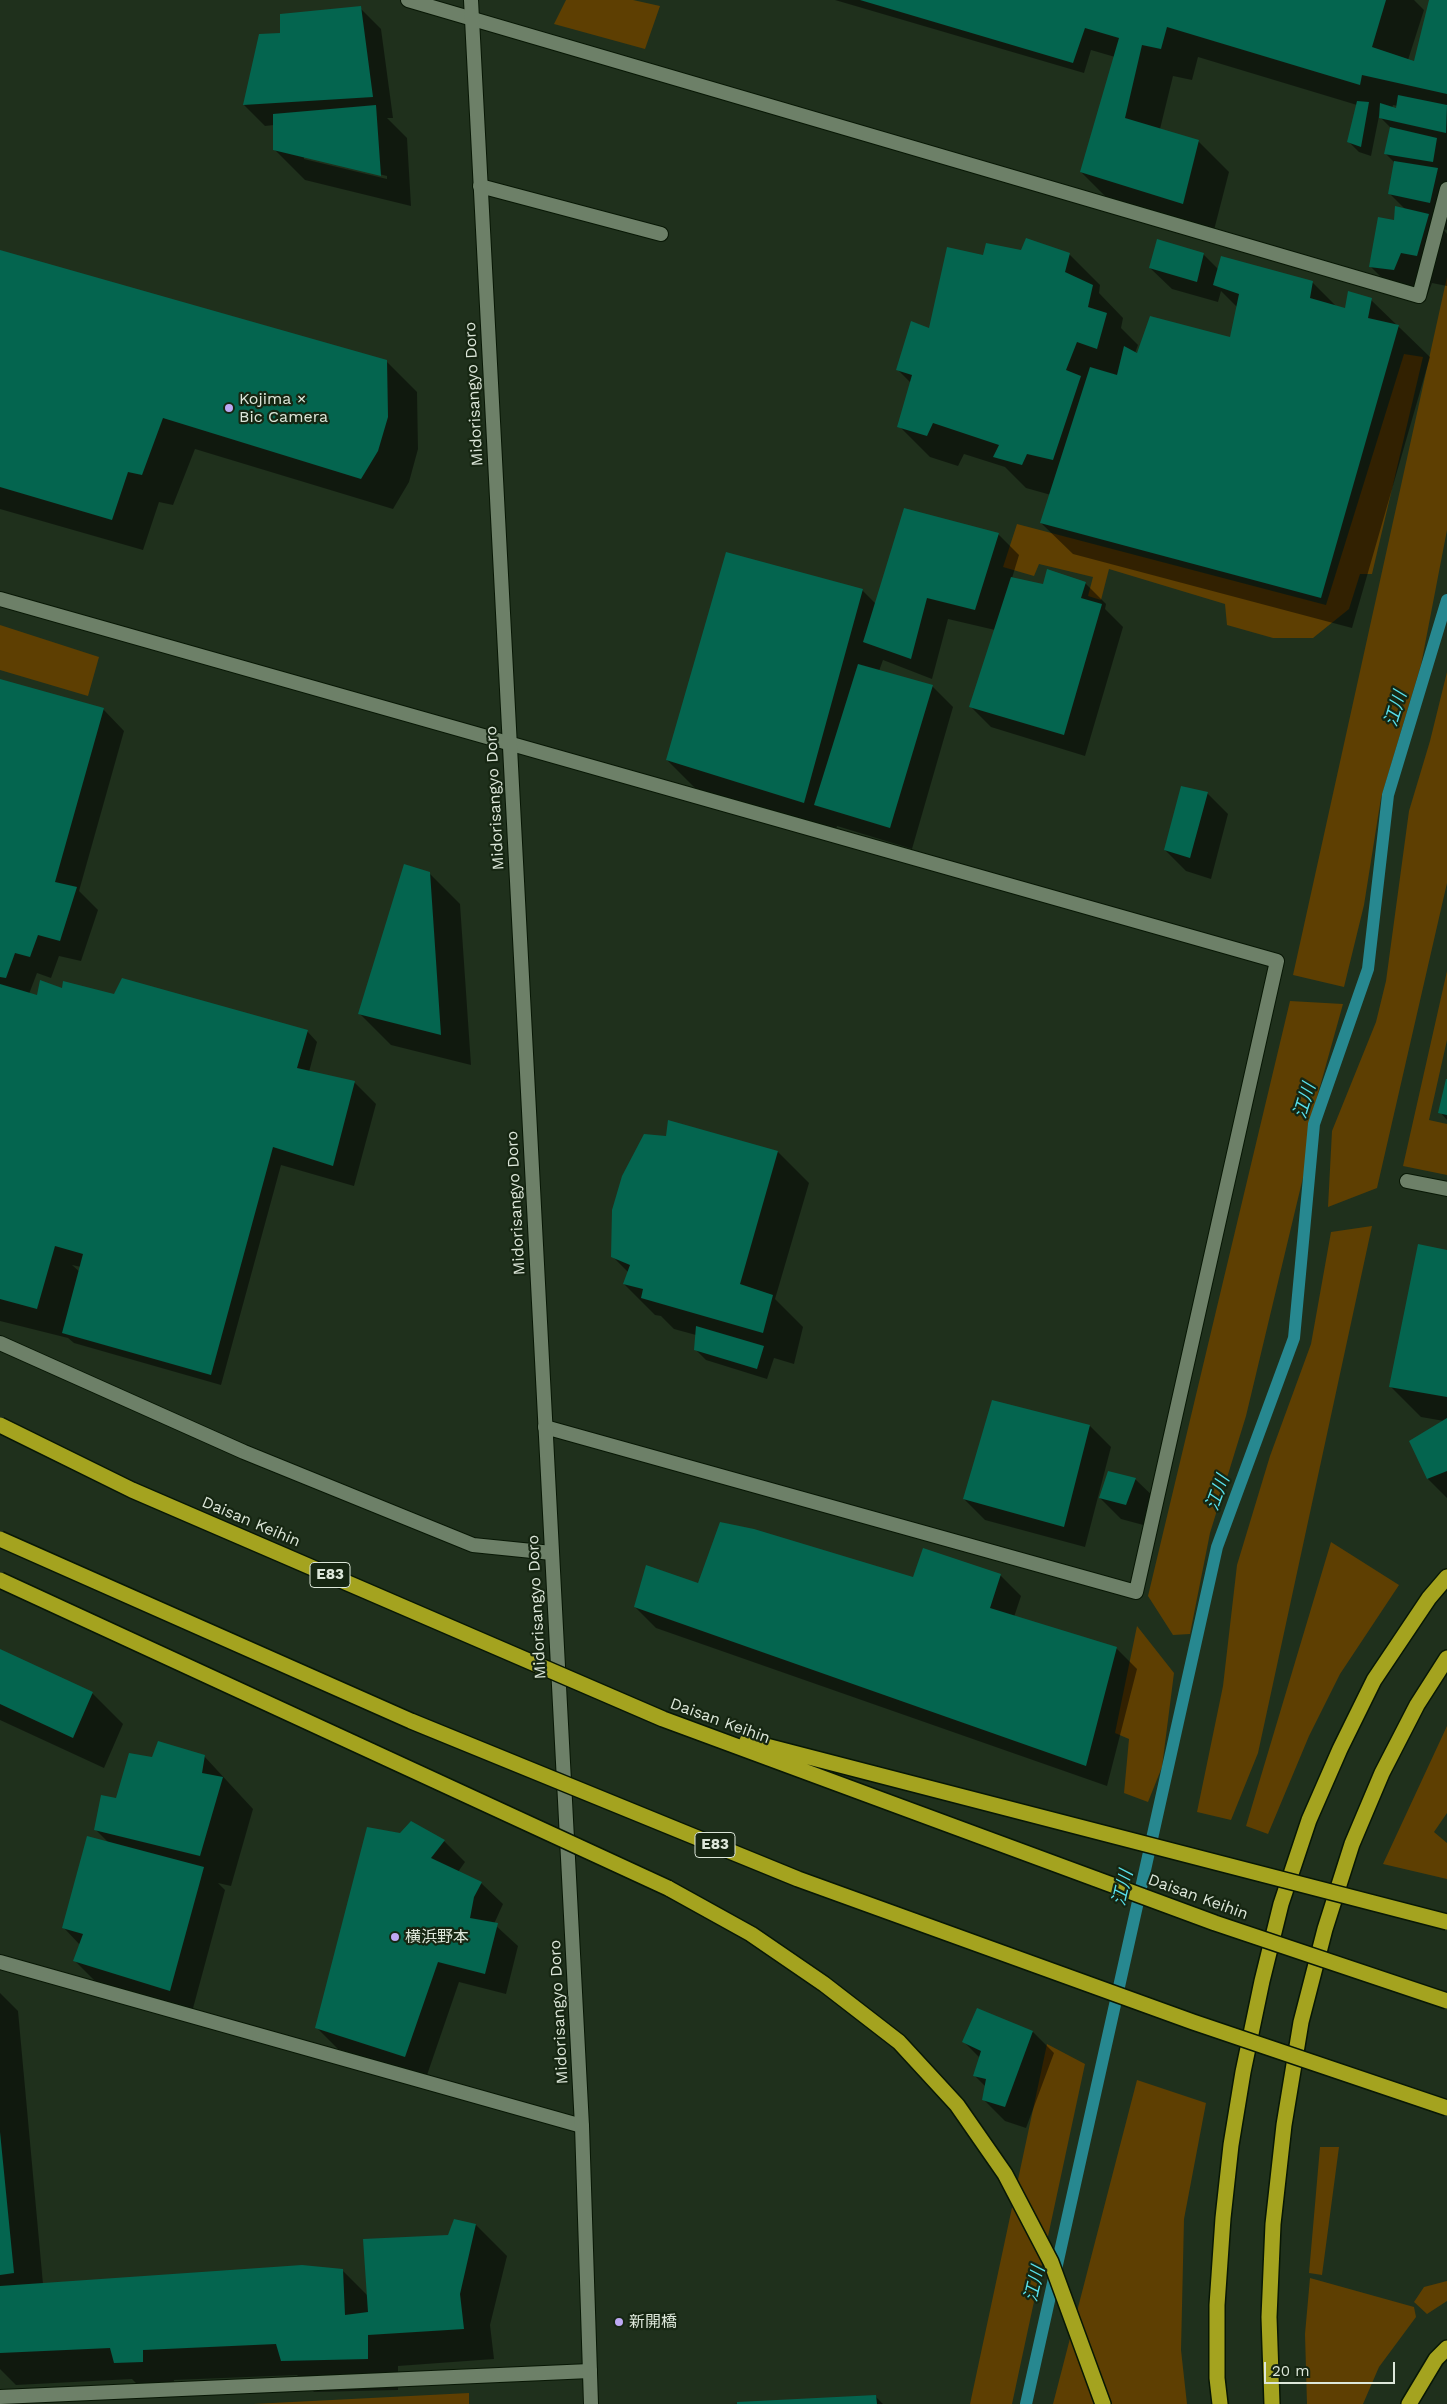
<!DOCTYPE html>
<meta charset="utf-8">
<style>
body{margin:0}
#map{position:relative;width:1447px;height:2404px;overflow:hidden;background:#1f301c;font-family:"Work Sans",sans-serif}
canvas{display:block}
.scale{position:absolute;left:1264px;top:2362px;width:131px;height:22px;box-sizing:border-box;border:2px solid #dde7da;border-top:0;padding-left:6px;font-size:15px;line-height:18px;white-space:nowrap;color:#dde7da;-webkit-text-stroke:4px #162612;paint-order:stroke}
</style>
<div id="map">
<canvas width="1447" height="2404"></canvas>
<div class="scale">20 m</div>
</div>
<script>
const g = document.querySelector('canvas').getContext('2d');
g.lineJoin = 'round';
function paint(path, color) {
  g.fillStyle = color;
  g.fill(path, 'evenodd');
}
function shape(rows) {
  const path = new Path2D();
  for (const r of rows) {
    path.moveTo(r[0], r[1]);
    for (let i = 2; i < r.length; i += 2) path.lineTo(r[i], r[i + 1]);
  }
  return path;
}
function strokePath(path, color, width, dash) {
  g.strokeStyle = color;
  g.lineWidth = width;
  g.lineCap = dash ? 'butt' : 'round';
  g.setLineDash(dash || []);
  g.stroke(path);
}
function write(font, color, halo, rows, align = 'center') {
  g.font = font + ' "Work Sans","Noto Sans JP",sans-serif';
  g.lineWidth = 4.5;
  g.setLineDash([]);
  g.textBaseline = 'middle';
  g.strokeStyle = halo;
  g.fillStyle = color;
  for (const [text, x, y, turn = 0] of rows) {
    g.save();
    g.translate(x, y);
    g.rotate((+turn || 0) * Math.PI / 180);
    g.textAlign = isNaN(turn) ? turn : align;
    if (halo) g.strokeText(text, 0, 0);
    g.fillText(text, 0, 0);
    g.restore();
  }
}
paint(shape([
 [566,0,633,0,660,6,645,49,554,24],
 [1447,277,1447,530,1421,665,1381,798,1364,905,1344,987,1293,975],
 [1404,354,1423,357,1372,574,1360,574,1349,609,1313,638,1273,638,1227,625,1225,604,1109,569,1101,600,1088,596,1093,577,1039,564,1034,576,1003,567,1017,524,1326,605],
 [0,625,99,657,88,696,0,670],
 [1447,672,1447,883,1377,1188,1328,1207,1332,1131,1376,1022,1386,981,1409,811,1430,741],
 [1447,971,1447,1040,1429,1120,1447,1124,1447,1175,1403,1166],
 [1290,1001,1343,1004,1309,1126,1306,1165,1246,1416,1210,1533,1190,1634,1173,1635,1148,1596],
 [1372,1226,1258,1753,1231,1820,1197,1812,1223,1686,1237,1565,1270,1456,1311,1344,1331,1232],
 [1331,1542,1399,1585,1340,1674,1309,1736,1268,1834,1246,1826],
 [1137,1626,1174,1673,1162,1767,1148,1802,1124,1793,1129,1739,1115,1733],
 [1447,1726,1447,1813,1434,1832,1447,1843,1447,1879,1383,1864],
 [1047,2044,1085,2064,1012,2404,970,2404],
 [1137,2080,1206,2103,1184,2219,1181,2350,1187,2404,1053,2404],
 [1320,2147,1339,2147,1322,2275,1309,2273],
 [1310,2278,1414,2307,1416,2317,1379,2367,1363,2404,1307,2404,1305,2334],
 [1447,2281,1447,2301,1427,2314,1414,2302,1424,2287],
 [469,2393,469,2404,253,2404]
]), '#5e3f02');
paint(shape([
 [835,0,1414,0,1424,10,1408,60,1415,63,1430,0,1447,1,1447,230,1443,229,1447,234,1447,286,1432,283,1425,301,1402,298,1371,267,1395,221,1406,210,1390,194,1395,163,1386,154,1391,128,1379,116,1371,156,1359,152,1349,142,1357,105,1198,57,1192,80,1173,76,1160,129,1198,141,1229,172,1213,234,1112,203,1081,172,1115,57,1091,50,1084,73],
 [1393,105,1398,106,1397,109,1392,108],
 [360,8,381,29,393,118,387,118,407,138,411,206,305,180,274,149,274,125,265,126,244,105,260,35,281,34],
 [304,156,387,176,387,179,304,159],
 [0,251,386,361,417,392,418,449,409,482,393,509,195,449,173,505,159,502,143,550,0,509],
 [1022,251,1069,254,1100,285,1099,293,1123,318,1121,328,1138,345,1135,353,1231,339,1237,307,1221,291,1218,302,1172,289,1150,268,1203,254,1219,270,1313,283,1337,307,1346,310,1371,300,1430,357,1352,628,1073,554,1041,523,1051,495,1026,488,1005,467,964,454,958,466,930,457,899,426,911,383,898,370,984,257],
 [998,534,1019,555,1012,578,1044,585,1085,583,1106,604,1105,609,1123,627,1085,756,991,727,970,706,995,630,948,619,932,679,883,660,879,671,932,686,953,707,912,849,837,826,835,833,698,791,667,760,862,590,876,604],
 [0,680,103,709,124,731,79,891,98,910,81,961,59,956,51,978,37,973,29,994,41,997,62,990,115,995,307,1031,317,1042,309,1072,355,1083,376,1104,354,1186,281,1165,221,1385,74,1343,68,1338,0,1321],
 [72,1265,81,1267,80,1272],
 [1207,793,1228,814,1211,879,1186,871,1165,850],
 [429,873,460,904,471,1065,391,1045,360,1014],
 [1447,1081,1447,1120,1440,1112],
 [669,1122,778,1152,809,1183,775,1299,803,1327,794,1364,774,1358,767,1379,706,1360,695,1349,696,1335,674,1329,661,1316,655,1315,624,1284,629,1273,613,1257,667,1138],
 [1447,1251,1447,1498,1428,1479,1411,1441,1444,1421,1421,1417,1390,1386],
 [1090,1426,1111,1447,1085,1547,985,1520,964,1499],
 [1135,1479,1157,1500,1147,1526,1121,1519,1100,1498],
 [1000,1575,1021,1596,1014,1617,1116,1648,1137,1669,1107,1786,656,1628,635,1607,699,1584],
 [0,1650,92,1693,123,1724,104,1768,0,1720],
 [204,1756,253,1809,231,1886,218,1883,225,1890,192,2012,96,1982,75,1961,80,1945,64,1928,109,1843,95,1829,117,1799,153,1758],
 [368,1828,444,1841,465,1862,458,1872,481,1883,503,1904,494,1924,518,1946,506,1994,459,1982,426,2078,338,2049,316,2027],
 [0,1993,18,2011,43,2284,343,2271,368,2296,449,2237,455,2221,476,2225,507,2256,490,2325,494,2359,398,2366,398,2390,314,2392,297,2375,174,2380,173,2393,146,2393,132,2379,16,2385,0,2369],
 [978,2009,1033,2032,1054,2053,1026,2128,1005,2121,984,2100,986,2087,975,2076,980,2058,964,2042],
 [876,2397,883,2404,731,2404]
]), '#0007');
strokePath(shape([
 [1026,2404,1217,1547,1294,1338,1314,1124,1368,969,1388,795,1447,600]
]), '#278890', 12);
paint(shape([
 [860,0,1386,0,1372,47,1414,61,1429,0,1447,0,1447,94,1362,75,1360,85,1167,27,1161,49,1142,45,1125,118,1199,140,1183,204,1080,172,1119,38,1085,28,1073,63],
 [361,6,373,97,243,105,259,34,280,33,280,14],
 [1398,95,1447,105,1446,133,1379,118,1380,103,1396,108],
 [1357,101,1369,102,1361,147,1347,142],
 [376,105,381,176,273,150,273,114],
 [1390,127,1437,138,1433,162,1384,154],
 [1394,161,1438,168,1430,203,1388,194],
 [1395,206,1429,214,1417,256,1401,253,1394,270,1369,267,1378,217,1394,220],
 [1026,238,1070,253,1065,272,1093,285,1088,307,1107,313,1097,349,1077,342,1066,370,1081,376,1053,460,1027,454,1022,465,993,457,999,445,933,423,927,436,897,427,912,375,896,370,911,321,929,328,947,247,983,255,986,243,1021,250],
 [1157,239,1204,253,1197,282,1149,268],
 [0,250,387,360,388,417,378,451,361,479,163,418,142,475,128,472,112,520,0,487],
 [1221,256,1313,281,1310,298,1345,308,1348,291,1372,298,1368,318,1399,325,1321,598,1040,523,1090,367,1117,375,1124,346,1137,353,1150,316,1230,337,1239,294,1213,285],
 [904,508,999,533,975,610,927,598,911,659,863,642],
 [726,552,863,589,804,803,666,760],
 [1047,569,1086,582,1081,598,1102,604,1064,735,969,707,1011,577,1043,584],
 [858,664,933,685,890,828,814,805],
 [0,679,104,708,55,882,77,887,60,941,38,935,30,957,15,953,6,978,0,977],
 [1181,786,1208,792,1190,858,1164,850],
 [404,864,430,872,441,1035,358,1014],
 [122,978,308,1030,297,1068,355,1081,333,1166,273,1147,211,1375,62,1333,83,1254,55,1246,37,1309,0,1299,0,984,37,995,40,980,62,988,63,981,114,994],
 [1446,1079,1447,1079,1447,1115,1438,1113],
 [668,1120,778,1151,740,1284,773,1295,763,1333,641,1298,643,1289,623,1284,630,1265,611,1257,612,1210,622,1176,644,1134,666,1136],
 [1418,1244,1447,1250,1447,1397,1389,1387],
 [696,1326,764,1346,757,1369,694,1350],
 [992,1400,1090,1425,1064,1527,963,1499],
 [1447,1418,1447,1471,1427,1479,1409,1441],
 [1108,1471,1136,1478,1126,1505,1099,1498],
 [720,1522,754,1529,913,1577,923,1548,1001,1574,990,1608,1117,1647,1086,1766,634,1607,646,1565,698,1583],
 [0,1649,93,1692,73,1738,0,1704],
 [158,1741,205,1755,202,1773,223,1777,200,1856,94,1830,101,1795,116,1798,129,1753,152,1757],
 [411,1821,445,1840,431,1858,482,1882,474,1897,470,1918,498,1923,485,1974,438,1962,405,2057,315,2028,367,1827,400,1833],
 [87,1836,204,1867,170,1991,73,1961,83,1934,62,1928],
 [977,2008,1033,2031,1005,2107,982,2100,986,2079,973,2076,981,2051,962,2042],
 [0,2132,14,2273,0,2275],
 [454,2219,476,2224,460,2294,464,2329,368,2335,368,2359,281,2361,276,2344,143,2350,143,2362,114,2363,110,2348,0,2353,0,2286,302,2265,343,2269,345,2315,368,2312,363,2239,448,2235],
 [876,2395,877,2404,737,2404,737,2402]
]), '#04654f');
const service = shape([
 [480,186,661,234]
]);
const minor = shape([
 [408,0,1419,296,1447,189],
 [0,599,1277,961,1136,1592,545,1427],
 [1407,1181,1447,1189],
 [0,1343,244,1452,473,1545,552,1553],
 [0,1962,582,2126],
 [0,2397,590,2371]
]);
const secondary = shape([
 [471,0,582,2126,591,2404]
]);
const motorway = shape([
 [668,1888,751,1934,824,1984,899,2042,957,2105,1005,2174,1051,2262,1103,2404],
 [1220,2404,1217,2378,1217,2305,1223,2218,1231,2145,1243,2072,1262,1981,1281,1904,1309,1820,1340,1749,1374,1680,1429,1598,1447,1577],
 [1272,2404,1269,2317,1273,2224,1284,2125,1301,2022,1325,1929,1352,1844,1382,1773,1417,1705,1447,1658],
 [1409,2404,1436,2359,1447,2348]
]);
strokePath(service, '#081705', 16);
strokePath(minor, '#081705', 16);
strokePath(secondary, '#081705', 16);
strokePath(motorway, '#081705', 18);
strokePath(service, '#6d8068', 14);
strokePath(minor, '#6d8068', 14);
strokePath(secondary, '#6d8068', 14);
strokePath(motorway, '#a4a31f', 15);
const motorwayBridge = shape([
 [0,1425,132,1490,663,1719,1215,1923,1447,2001],
 [0,1539,411,1721,798,1879,1193,2022,1447,2108],
 [0,1580,668,1888],
 [747,1741,1447,1922]
]);
strokePath(motorwayBridge, '#081705', 18, []);
strokePath(motorwayBridge, '#a4a31f', 15);
for (const [x, y, r, color] of [
 [229,408,5,"#bea9f4"],
 [395,1937,5,"#bea9f4"],
 [619,2322,5,"#bea9f4"]
]) {
  const dot = new Path2D();
  dot.arc(x, y, r, 0, 2 * Math.PI);
  g.fillStyle = color;
  g.fill(dot);
  strokePath(dot, '#162612', 2);
}
for (const [x, y, w] of [
 [330,1575,40],
 [715,1845,40]
]) {
  const box = new Path2D();
  box.roundRect(x - w / 2, y - 12.5, w, 25, 4);
  g.fillStyle = '#162612';
  g.fill(box);
  strokePath(box, '#dde7da', 1);
}
write('bold 15px', '#dde7da', null, [
 ["E83",330,1575],
 ["E83",715,1845]
]);
write('16px', '#dde7da', '#162612', [
 ["Midorisangyo Doro",474,394,-93],
 ["Midorisangyo Doro",495,798,-93],
 ["Midorisangyo Doro",516,1203,-93],
 ["Daisan Keihin",251,1522,23],
 ["Midorisangyo Doro",537,1607,-93],
 ["Daisan Keihin",720,1721,20],
 ["Daisan Keihin",1198,1897,20],
 ["Midorisangyo Doro",559,2012,-93]
]);
write('16px', '#dde7da', '#162612', [
 ["Kojima ×",239,399],
 ["Bic Camera",239,417],
 ["横浜野本",405,1937],
 ["新開橋",629,2322]
], 'left');
write('italic 18px', '#58dfea', '#162612', [
 ["江川",1396,709,-73],
 ["江川",1305,1101,-73],
 ["江川",1218,1493,-70],
 ["江川",1123,1888,-77],
 ["江川",1035,2284,-77]
]);
</script>
